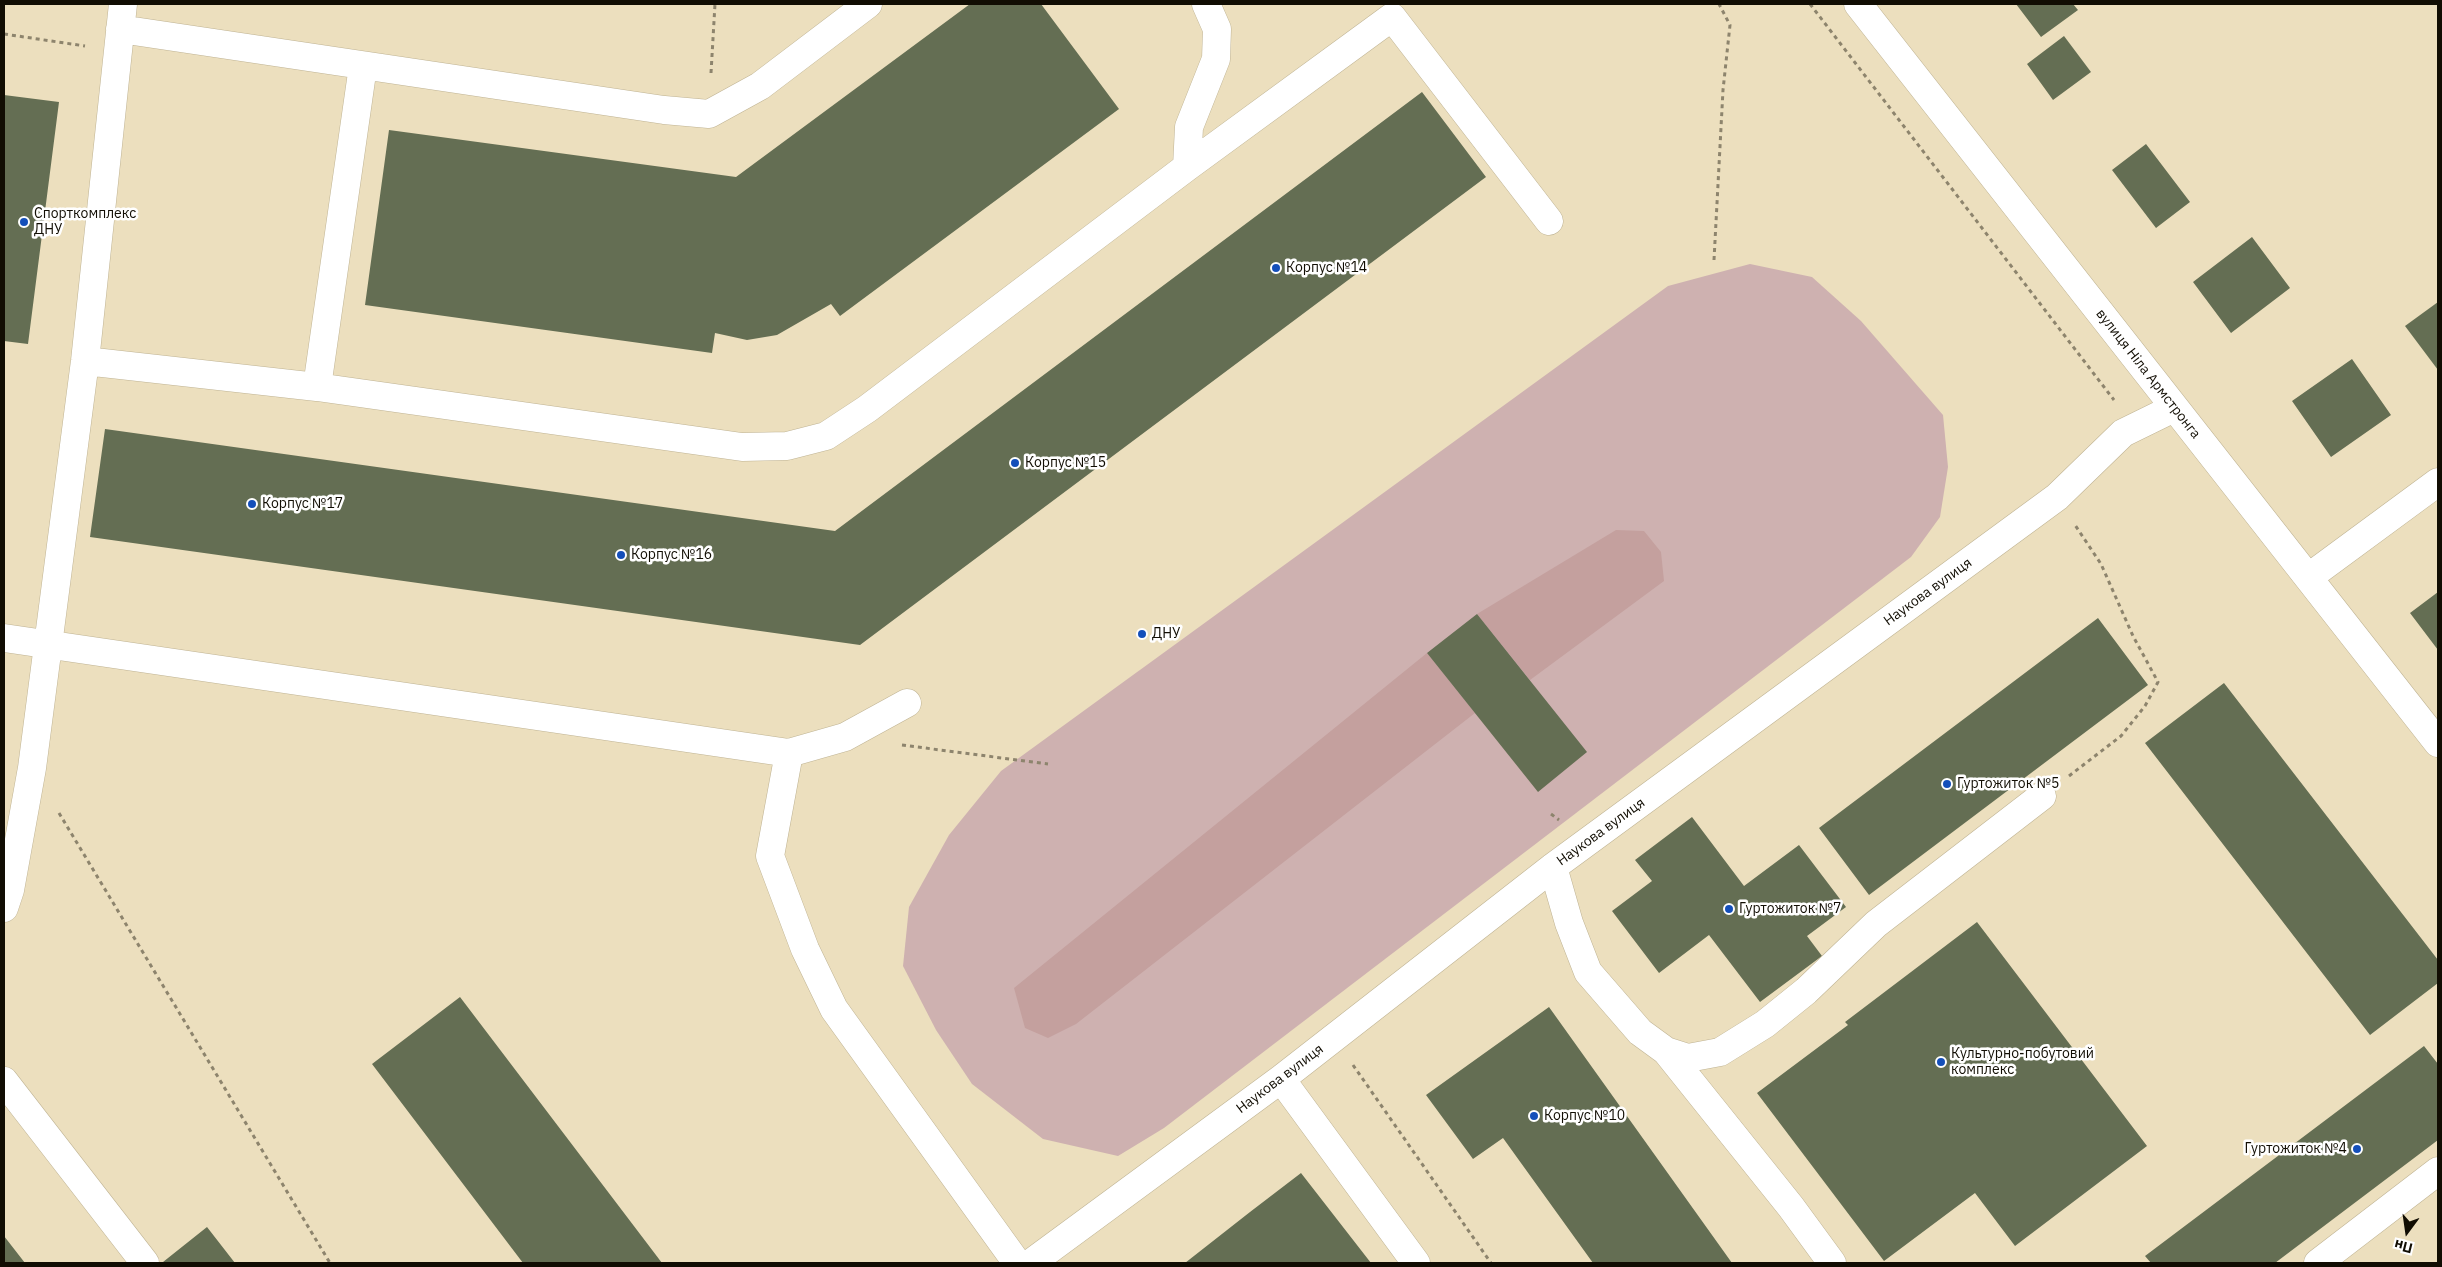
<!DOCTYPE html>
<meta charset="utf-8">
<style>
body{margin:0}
#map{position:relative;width:2442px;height:1267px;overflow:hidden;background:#ecdfbe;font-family:"IBM Plex Sans",sans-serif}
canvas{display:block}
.frame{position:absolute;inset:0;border:5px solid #110d03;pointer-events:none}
.north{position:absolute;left:2382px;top:1207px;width:50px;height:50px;-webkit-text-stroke:4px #fff;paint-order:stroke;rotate:194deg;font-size:14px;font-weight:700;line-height:20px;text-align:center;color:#110d03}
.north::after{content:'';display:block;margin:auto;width:18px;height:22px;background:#110d03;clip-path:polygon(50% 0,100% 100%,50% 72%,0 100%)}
</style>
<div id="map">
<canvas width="2442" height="1267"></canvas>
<div class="frame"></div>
<div class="north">Пн</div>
</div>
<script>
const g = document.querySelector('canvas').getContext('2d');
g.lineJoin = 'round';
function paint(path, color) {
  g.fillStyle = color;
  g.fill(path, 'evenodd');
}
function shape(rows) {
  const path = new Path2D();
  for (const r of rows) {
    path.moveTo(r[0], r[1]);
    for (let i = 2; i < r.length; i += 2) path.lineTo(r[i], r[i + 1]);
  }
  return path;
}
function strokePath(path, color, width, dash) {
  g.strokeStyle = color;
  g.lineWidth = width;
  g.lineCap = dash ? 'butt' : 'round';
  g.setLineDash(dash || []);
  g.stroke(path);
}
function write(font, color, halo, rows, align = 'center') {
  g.font = font + ' "IBM Plex Sans",sans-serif';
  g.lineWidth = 5;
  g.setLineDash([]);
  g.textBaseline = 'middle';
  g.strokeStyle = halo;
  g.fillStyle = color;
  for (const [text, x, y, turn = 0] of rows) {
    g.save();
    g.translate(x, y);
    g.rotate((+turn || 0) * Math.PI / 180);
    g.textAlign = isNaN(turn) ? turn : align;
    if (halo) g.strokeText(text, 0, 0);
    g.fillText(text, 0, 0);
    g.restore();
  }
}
paint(shape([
 [1750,264,1812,277,1861,321,1943,415,1948,467,1940,517,1911,557,1164,1128,1118,1156,1043,1139,972,1084,936,1030,903,966,909,907,949,835,1001,771,1668,286]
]), '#ceb1b0');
paint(shape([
 [1616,530,1644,531,1661,552,1664,581,1530,680,1477,614],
 [1427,653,1475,713,1076,1024,1048,1038,1025,1028,1014,988]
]), '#c4a09e');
paint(shape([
 [970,4,1041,4,1119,109,840,316,831,304,777,335,747,340,715,333,712,353,365,305,389,130,736,177],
 [2016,4,2073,4,2078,10,2041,37],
 [2064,36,2091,72,2053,100,2027,64],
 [1422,92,1486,177,860,645,90,537,105,429,835,531],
 [4,95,59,102,28,344,4,341],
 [2146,144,2190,202,2156,228,2112,170],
 [2252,237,2290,288,2231,333,2193,282],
 [2438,302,2438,370,2405,326],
 [2352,359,2391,415,2331,457,2292,401],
 [2438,592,2438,650,2410,613],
 [1477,614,1587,752,1538,792,1427,653],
 [2098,618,2148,685,1869,895,1819,828],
 [2224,683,2438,960,2438,983,2370,1035,2145,743],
 [1692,817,1744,886,1799,845,1846,907,1807,936,1822,956,1760,1002,1709,935,1659,973,1612,911,1652,881,1635,860],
 [1977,922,2147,1146,2015,1246,1975,1193,1884,1261,1757,1093,1848,1025,1845,1022],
 [460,997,662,1263,523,1263,372,1064],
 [1549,1007,1732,1263,1593,1263,1503,1138,1473,1159,1426,1095],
 [2424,1046,2438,1064,2438,1140,2275,1263,2151,1263,2145,1256],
 [1301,1173,1371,1263,1185,1263,1250,1212],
 [207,1227,235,1263,164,1263,163,1262],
 [4,1236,25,1263,4,1263]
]), '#646e53');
const minor = shape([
 [1858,4,2438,743],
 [120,29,664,110,709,114,760,86,868,4],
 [1187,167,1189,127,1216,59,1217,29,1206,4],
 [85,361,317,387,742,447,787,446,826,436,867,409,1187,167,1392,17,1549,221],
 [317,387,363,66],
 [2309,577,2438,482],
 [4,638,789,753,845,737,907,703],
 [789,753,770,856,805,949,834,1009,1017,1263],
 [1553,867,1569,923,1588,972,1640,1032,1666,1051,1688,1058,1720,1052,1765,1024,1806,991,1876,924,2042,796],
 [4,908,10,890,32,768,85,361,123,4],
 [1666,1051,1791,1207,1832,1263],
 [1281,1079,1416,1263],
 [4,1081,145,1263],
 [1031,1263,1281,1079,1553,867,2057,497,2123,433,2174,408],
 [2318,1263,2438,1171]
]);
strokePath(minor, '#bfb393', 29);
strokePath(shape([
 [1810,4,2114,400],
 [4,34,85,46],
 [711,73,715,4],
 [1714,260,1723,90,1730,25,1719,4],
 [902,745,1048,764],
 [2069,776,2121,736,2145,706,2158,682,2133,636,2101,564,2075,525],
 [59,813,330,1263],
 [1551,814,1559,820],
 [1353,1065,1491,1263]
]), '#8d846d', 3, [4, 4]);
strokePath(minor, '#fff', 28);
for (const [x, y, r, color] of [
 [24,222,5,"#144fba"],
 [1276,268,5,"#144fba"],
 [1015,463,5,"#144fba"],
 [252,504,5,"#144fba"],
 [621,555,5,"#144fba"],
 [1142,634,5,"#144fba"],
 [1947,784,5,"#144fba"],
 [1729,909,5,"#144fba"],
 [1941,1062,5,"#144fba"],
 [1534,1116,5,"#144fba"],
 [2357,1149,5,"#144fba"]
]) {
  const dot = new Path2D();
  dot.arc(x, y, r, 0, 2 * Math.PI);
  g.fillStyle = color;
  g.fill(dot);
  strokePath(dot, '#fff', 2);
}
write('14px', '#110d03', '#fff', [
 ["Спорткомплекс",34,214],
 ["ДНУ",34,230],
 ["Корпус №14",1286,268],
 ["Корпус №15",1025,463],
 ["Корпус №17",262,504],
 ["Корпус №16",631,555],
 ["ДНУ",1152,634],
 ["Гуртожиток №5",1957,784],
 ["Гуртожиток №7",1739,909],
 ["Культурно-побутовий",1951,1054],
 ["комплекс",1951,1070],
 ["Корпус №10",1544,1116],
 ["Гуртожиток №4",2347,1149,"right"]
], 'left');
write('14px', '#110d03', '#fff', [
 ["вулиця Ніла Армстронга",2148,374,52],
 ["Наукова вулиця",1928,592,-36],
 ["Наукова вулиця",1601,832,-36],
 ["Наукова вулиця",1280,1079,-37]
]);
</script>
